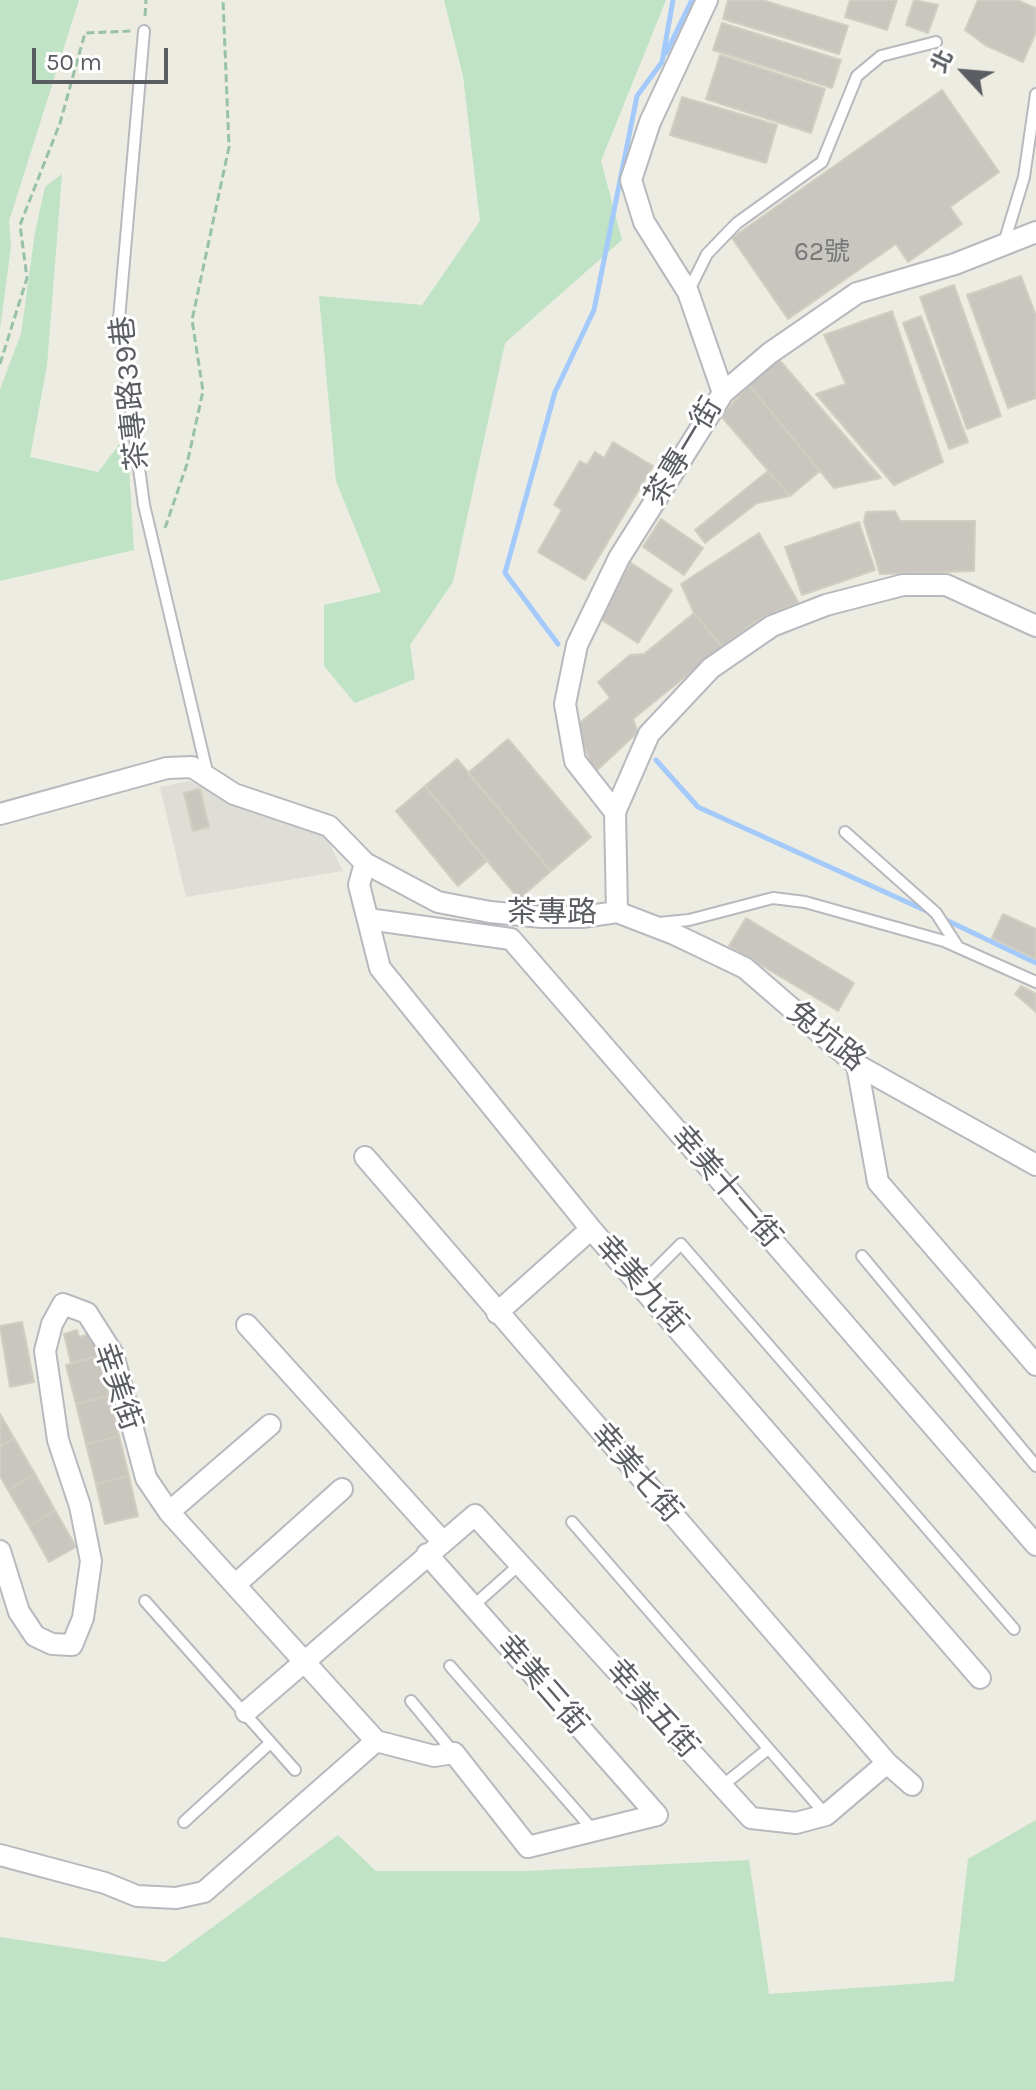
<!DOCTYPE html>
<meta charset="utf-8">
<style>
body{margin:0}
#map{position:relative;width:1036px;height:2090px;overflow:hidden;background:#edece2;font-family:Karla,"Noto Sans TC",sans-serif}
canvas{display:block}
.north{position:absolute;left:924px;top:32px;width:80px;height:80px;-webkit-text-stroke:6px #fff;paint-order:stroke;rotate:296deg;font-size:22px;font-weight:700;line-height:32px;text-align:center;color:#5a5d62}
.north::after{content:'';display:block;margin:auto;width:28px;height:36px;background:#5a5d62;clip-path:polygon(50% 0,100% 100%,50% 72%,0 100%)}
.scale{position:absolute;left:32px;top:48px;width:136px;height:36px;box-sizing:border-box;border:4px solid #5a5d62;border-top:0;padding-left:10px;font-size:24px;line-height:28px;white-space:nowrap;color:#5a5d62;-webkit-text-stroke:6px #fff;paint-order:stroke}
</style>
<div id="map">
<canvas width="1036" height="2090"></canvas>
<div class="north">北</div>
<div class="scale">50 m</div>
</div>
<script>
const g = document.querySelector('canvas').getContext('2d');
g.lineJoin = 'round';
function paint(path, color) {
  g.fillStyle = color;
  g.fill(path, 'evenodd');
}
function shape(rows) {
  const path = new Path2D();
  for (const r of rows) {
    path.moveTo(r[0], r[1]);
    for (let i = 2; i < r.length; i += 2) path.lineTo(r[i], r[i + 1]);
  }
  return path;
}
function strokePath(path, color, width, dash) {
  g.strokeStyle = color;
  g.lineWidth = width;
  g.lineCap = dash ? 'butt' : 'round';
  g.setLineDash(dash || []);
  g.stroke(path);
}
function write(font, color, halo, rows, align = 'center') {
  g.font = font + ' Karla,"Noto Sans TC",sans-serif';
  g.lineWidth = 6;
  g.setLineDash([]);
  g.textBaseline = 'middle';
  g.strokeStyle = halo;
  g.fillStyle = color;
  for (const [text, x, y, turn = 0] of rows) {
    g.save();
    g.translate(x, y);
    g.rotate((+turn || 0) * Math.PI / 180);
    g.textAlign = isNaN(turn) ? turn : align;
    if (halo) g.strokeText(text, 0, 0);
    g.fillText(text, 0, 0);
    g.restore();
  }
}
paint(shape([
 [189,781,231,802,325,835,343,871,186,897,160,787]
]), '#deddd6');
paint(shape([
 [0,0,79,0,9,221,11,246,0,330],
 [444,0,666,0,601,161,622,240,505,343,453,582,410,645,415,679,355,703,324,666,324,605,381,592,336,481,319,296,422,305,480,221,463,76],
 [62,174,47,366,30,457,98,472,127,434,134,550,0,581,0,389,21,334,35,232,45,187],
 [1036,1820,1036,2090,0,2090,0,1937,165,1962,338,1835,376,1871,526,1871,749,1860,769,1994,954,1981,968,1859]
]), '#bfe3c4');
strokePath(shape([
 [666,53,692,0],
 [558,644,505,573,555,392,594,310,637,96,662,62,673,0],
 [656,760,698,807,931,913],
 [944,919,1036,963]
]), '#a4cafb', 5);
const building = shape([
 [728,0,762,0,848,26,839,54,723,19,728,0],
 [850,0,897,0,887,30,845,17,850,0],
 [914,0,938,5,928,33,906,25,914,0],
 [978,0,1017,0,1036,8,1036,32,1023,62,985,45,965,30,978,0],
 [722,23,841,60,832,88,713,50,722,23],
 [720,55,825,89,811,133,706,99,720,55],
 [942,90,999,172,950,207,962,224,908,262,896,244,788,319,732,238,942,90],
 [682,97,777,125,766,163,670,135,682,97],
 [1021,276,1036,316,1036,398,1008,408,967,295,1021,276],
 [954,285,1001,416,967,429,920,297,954,285],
 [892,311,943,462,894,485,816,394,846,384,824,335,892,311],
 [921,316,968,442,949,449,903,323,921,316],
 [776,356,881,478,834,488,749,385,776,356],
 [749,385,820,471,790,496,721,416,749,385],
 [613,442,653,466,585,580,538,552,562,510,554,505,580,461,587,465,595,452,604,458,613,442],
 [768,471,790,496,757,503,705,543,695,530,768,471],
 [895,511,900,521,975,521,974,571,880,574,864,522,866,512,895,511],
 [661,519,703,548,684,575,643,547,661,519],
 [859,522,875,570,802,595,785,547,859,522],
 [759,533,798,602,756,621,722,647,694,613,681,584,759,533],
 [631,563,672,590,638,643,597,617,631,563],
 [694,613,722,647,633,719,638,732,594,773,577,725,610,698,598,682,630,655,644,654,694,613],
 [508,739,591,837,551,871,468,773,508,739],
 [457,759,551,871,519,899,425,786,457,759],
 [425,786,487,861,458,886,396,811,425,786],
 [200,789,209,827,193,831,184,793,200,789],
 [1003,914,1036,929,1036,959,992,938,1003,914],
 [746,918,854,983,838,1011,729,946,746,918],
 [1021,986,1036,994,1036,1012,1015,994,1021,986],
 [22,1322,34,1382,10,1387,0,1326,22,1322],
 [77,1330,79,1337,94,1333,99,1356,71,1363,64,1334,77,1330],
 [99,1356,109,1396,76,1404,66,1365,99,1356],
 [109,1396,119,1436,86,1444,76,1404,109,1396],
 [0,1414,14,1438,0,1447,0,1414],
 [119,1436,129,1476,96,1484,86,1444,119,1436],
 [14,1438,35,1474,8,1490,0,1476,0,1447,14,1438],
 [35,1474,55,1510,29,1526,8,1490,35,1474],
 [129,1476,138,1516,105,1524,96,1484,129,1476],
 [55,1510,76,1547,49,1562,29,1526,55,1510]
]);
paint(building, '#c8c6bf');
strokePath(building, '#d1cec1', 2);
const service = shape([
 [144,31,119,319,144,505,208,776],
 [1004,243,1024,177,1036,94],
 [688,292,707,254,737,223,822,162,857,76,881,56,936,42],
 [845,832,936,913,958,947],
 [659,923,689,920,773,898,805,902,944,941,1036,982],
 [862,1256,1036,1466],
 [642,1283,681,1244,1014,1629],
 [572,1522,826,1815],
 [145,1601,295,1770],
 [473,1606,520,1564],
 [450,1666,593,1830],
 [411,1701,454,1753],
 [722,1786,768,1749],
 [184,1822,269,1744]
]);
const minor = shape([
 [707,0,650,122,631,180,644,222,688,292,723,393],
 [615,812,575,761,565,704,577,645,619,558,723,393,770,353,857,293,955,264,1036,232],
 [0,814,167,768,192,767,234,794,329,826,365,863,438,902,490,912,542,917,582,917,617,912,674,934,745,968,857,1065,1036,1165],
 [365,863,359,885,380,968,591,1229,980,1678],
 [617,912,615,812,649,734,711,668,772,626,826,605,903,585,946,585,1036,626],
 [368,919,511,939,1036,1545],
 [857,1065,878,1182,1036,1365],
 [365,1157,887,1763,912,1785],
 [497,1313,591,1229],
 [247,1325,442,1541],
 [169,1512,270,1425],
 [0,1551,19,1612,35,1636,52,1644,72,1645,83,1618,91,1561,80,1506,58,1440,45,1351,52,1324,63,1304,87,1313,113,1354,146,1478,169,1512,376,1741],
 [236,1584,342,1489],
 [246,1712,475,1515,751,1818,796,1823,826,1815,887,1763],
 [376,1741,434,1756,454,1753,528,1847,657,1815,427,1554],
 [0,1855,105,1883,137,1896,176,1898,204,1892,376,1741]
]);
strokePath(service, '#b7b9be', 14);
strokePath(minor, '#b7b9be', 24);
strokePath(shape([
 [145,16,146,0],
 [0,364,27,278,20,225,60,123,85,33,131,31],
 [165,528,187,464,203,391,192,320,229,147,223,0]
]), '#97c2a9', 3, [8, 4]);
strokePath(service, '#fff', 10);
strokePath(minor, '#fff', 20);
write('26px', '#767779', null, [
 ["62號",822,253]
]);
write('30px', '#5a5d62', '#fff', [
 ["茶專路39巷",131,393,-96],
 ["茶專一街",684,452,-59],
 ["茶專路",552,913],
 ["兔坑路",826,1037,39],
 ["幸美十一街",726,1187,49],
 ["幸美九街",641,1285,48],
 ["幸美街",117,1387,71],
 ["幸美七街",636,1473,49],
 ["幸美三街",542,1685,49],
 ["幸美五街",652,1709,48]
]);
</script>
